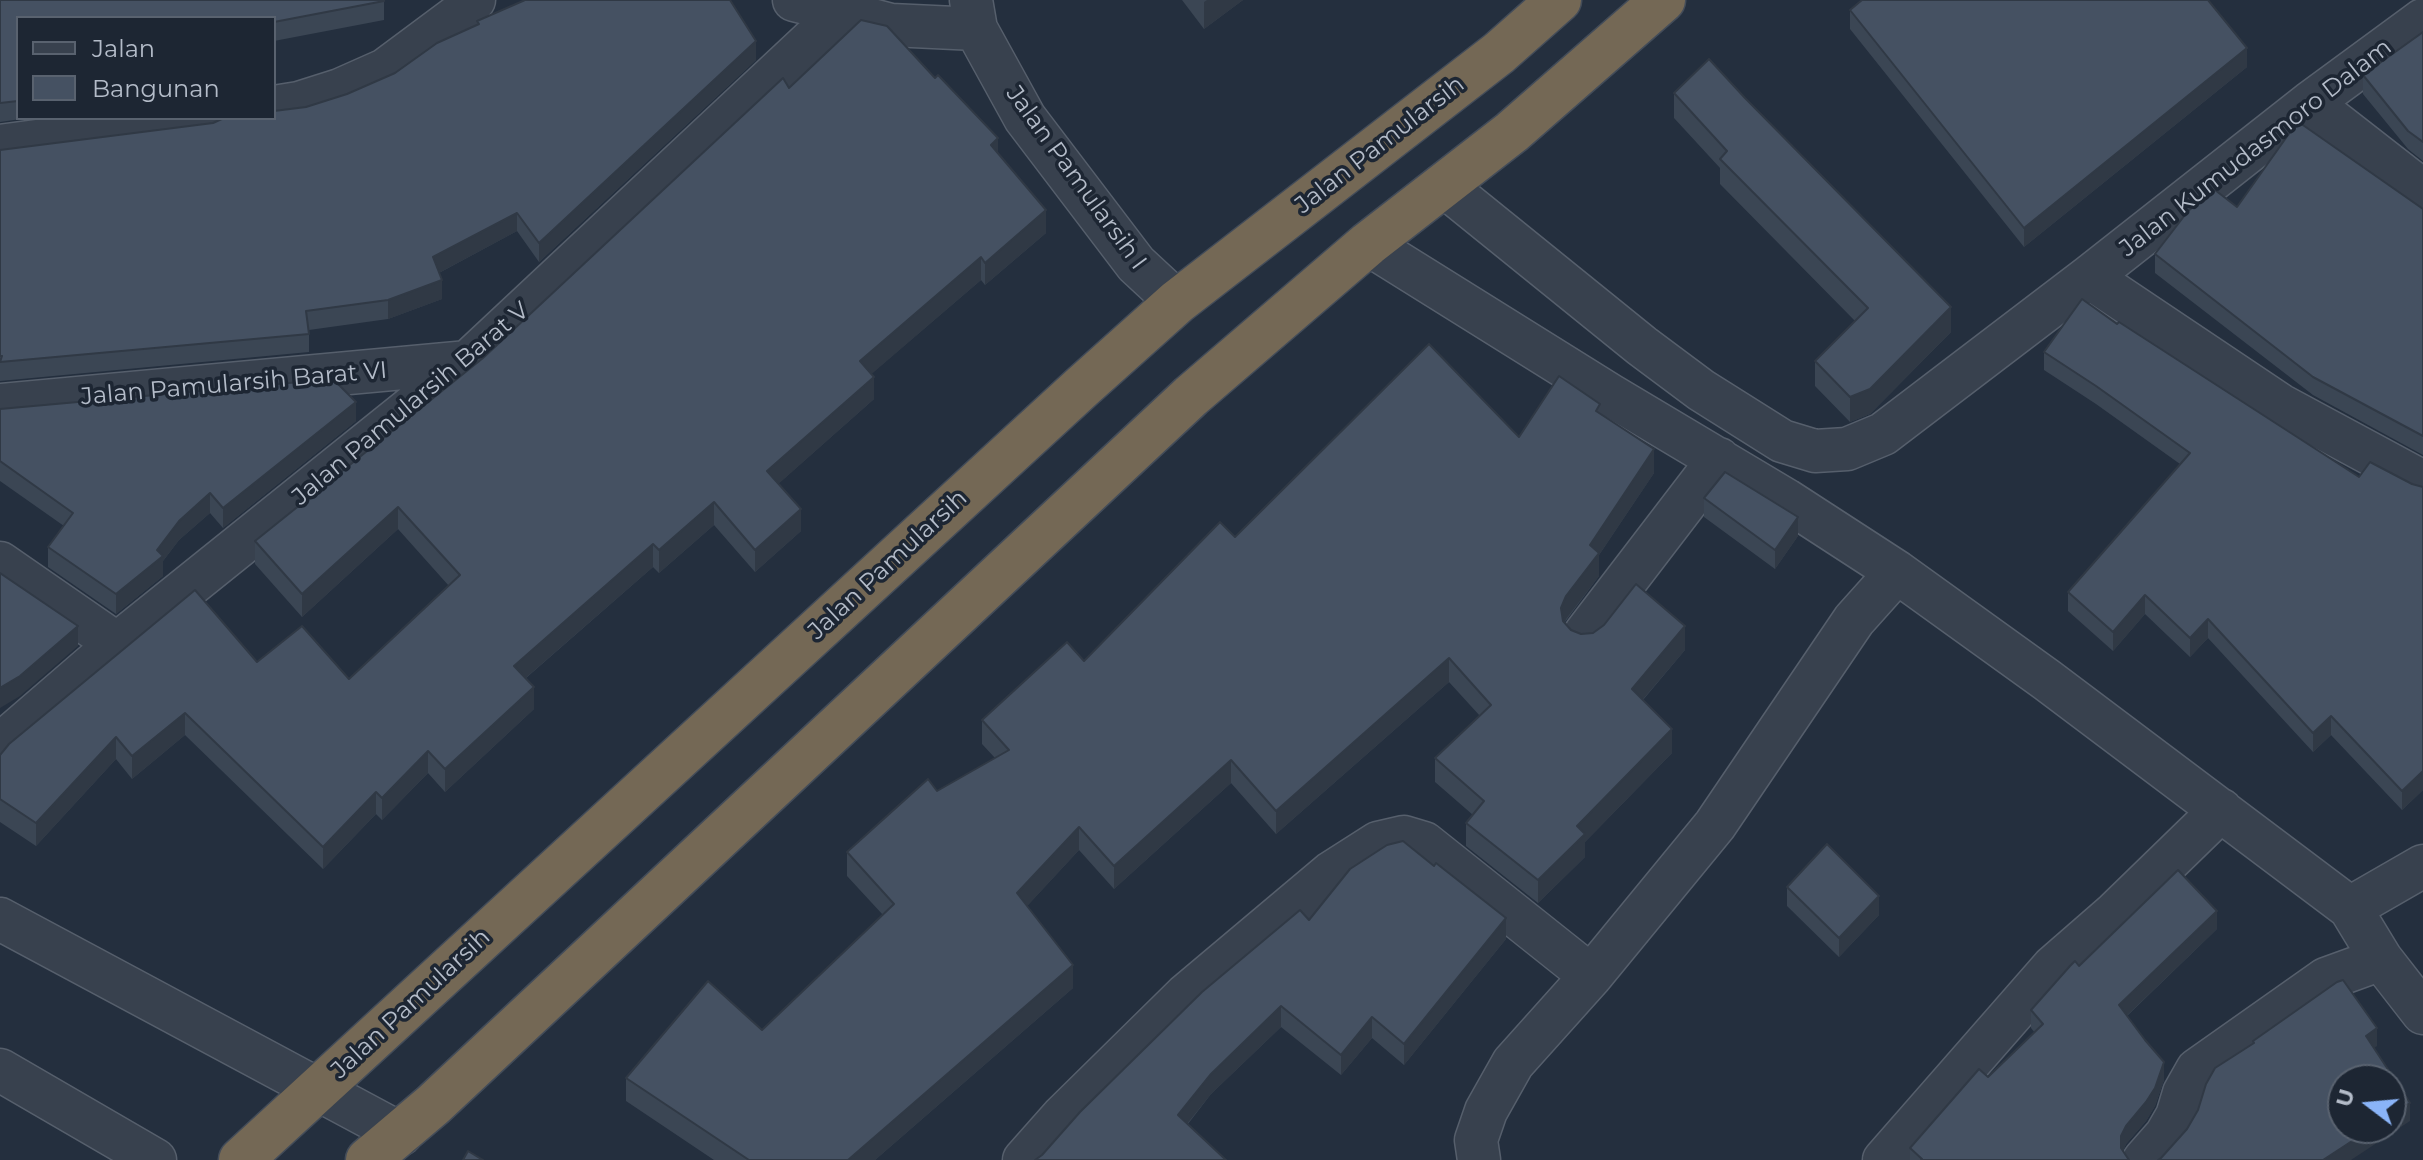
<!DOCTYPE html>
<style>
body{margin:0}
#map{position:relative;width:2423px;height:1160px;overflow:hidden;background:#242f3e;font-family:Montserrat,sans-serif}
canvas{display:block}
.legend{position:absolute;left:16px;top:16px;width:260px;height:104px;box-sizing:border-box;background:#1d2633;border:2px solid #59626f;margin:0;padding:10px 14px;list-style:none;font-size:24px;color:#b4bcc9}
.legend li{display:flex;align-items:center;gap:16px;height:40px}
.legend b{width:40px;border:2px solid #59626f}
.north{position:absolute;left:2327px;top:1064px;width:80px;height:80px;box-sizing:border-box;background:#1d2633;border:2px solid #59626f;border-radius:50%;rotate:286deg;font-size:22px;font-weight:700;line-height:32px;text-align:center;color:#b4bcc9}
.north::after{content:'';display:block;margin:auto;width:28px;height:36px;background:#8ab4f8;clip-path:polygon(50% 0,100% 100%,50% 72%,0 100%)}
</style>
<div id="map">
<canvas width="2423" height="1160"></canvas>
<ul class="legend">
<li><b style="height:10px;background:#38414e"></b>Jalan</li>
<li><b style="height:22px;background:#455162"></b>Bangunan</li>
</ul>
<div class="north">U</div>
</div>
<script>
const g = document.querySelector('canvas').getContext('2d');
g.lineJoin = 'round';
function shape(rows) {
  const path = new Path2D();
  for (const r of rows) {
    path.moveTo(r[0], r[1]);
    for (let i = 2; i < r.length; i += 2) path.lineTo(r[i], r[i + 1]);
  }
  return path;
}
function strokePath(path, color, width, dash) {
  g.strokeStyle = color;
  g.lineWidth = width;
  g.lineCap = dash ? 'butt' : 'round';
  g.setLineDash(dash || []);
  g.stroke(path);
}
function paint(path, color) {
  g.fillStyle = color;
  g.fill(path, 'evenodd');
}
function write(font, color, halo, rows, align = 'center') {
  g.font = font + ' Montserrat,sans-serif';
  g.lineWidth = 7;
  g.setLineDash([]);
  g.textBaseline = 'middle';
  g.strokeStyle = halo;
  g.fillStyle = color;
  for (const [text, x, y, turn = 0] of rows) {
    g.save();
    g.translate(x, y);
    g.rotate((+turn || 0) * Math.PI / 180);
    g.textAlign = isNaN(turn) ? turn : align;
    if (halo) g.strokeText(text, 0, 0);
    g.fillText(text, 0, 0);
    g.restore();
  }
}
const street = shape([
 [794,0,891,25,976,29],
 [971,0,976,29,1025,118,1136,264,1177,302],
 [2310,103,2423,191],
 [274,107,299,103,340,90,385,70,459,15,474,0],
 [0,146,210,118],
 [1443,185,1642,346,1701,390,1782,441,1815,451,1847,449,1883,434,2089,277,2310,103,2423,20],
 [1368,244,1610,395,1786,500,1897,572,2047,680,2350,908,2381,959,2423,1013],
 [2089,277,2280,405,2423,482],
 [0,405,468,362],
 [0,563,117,644],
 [1585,634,1719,459],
 [0,745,117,644,468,362,841,13],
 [2350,908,2423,866],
 [0,919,401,1134],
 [0,1070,155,1160],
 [1024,1160,1063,1116,1186,995,1331,873,1378,843,1404,837,1424,843,1591,976],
 [1479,1160,1476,1140,1486,1111,1513,1063,1591,976,1715,825,1854,620,1897,572],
 [1884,1160,2053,967,2115,913,2221,810],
 [2144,1160,2166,1135,2177,1116,2184,1093,2197,1070,2326,979,2381,959]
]);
const highway = shape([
 [241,1160,1082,387,1177,302,1499,53,1559,0],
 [368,1160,433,1105,1191,396,1368,244,1512,132,1663,0]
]);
strokePath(street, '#565f6c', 45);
strokePath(highway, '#434c59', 47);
strokePath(street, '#38414e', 42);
strokePath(highway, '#746855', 44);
paint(shape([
 [0,0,384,0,384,20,274,41,274,18,18,18,18,118,28,118,0,122],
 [1182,0,1243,0,1204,29],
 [1850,10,2247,67,2024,247,1850,29],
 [477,21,756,60,539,262,517,231,439,273,442,299,388,319,309,330,309,352,0,381,0,150,213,123,306,107,347,94,395,73,477,25],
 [2423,32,2423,161,2408,149,2363,94,2363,75],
 [789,88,998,153,1046,233,985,285,981,280,871,374,874,399,778,484,801,531,755,572,714,525,659,573,653,567,526,678,534,709,445,792,428,773,382,820,376,814,323,869,185,735,132,779,116,759,36,846,0,822,0,755,257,662,349,679,449,586,398,529,302,617,255,564,255,541,483,358],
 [1674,93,1951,332,1870,414,1850,422,1815,386,1815,361,1855,321,1720,184,1720,168,1674,118],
 [2237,207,2423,209,2423,455,2313,395,2155,273,2155,254],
 [2117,324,2359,477,2412,484,2423,487,2423,790,2402,810,2331,735,2313,752,2208,638,2190,657,2145,614,2113,651,2068,611,2068,592,2180,464,2096,404,2044,370,2044,352],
 [0,409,356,421,223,528,210,513,179,540,163,561,163,576,116,614,48,567,48,547,64,526,0,481],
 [1600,414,1654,473,1599,555,1599,576,1565,622,1571,630,1581,634,1685,650,1643,700,1672,753,1585,842,1585,857,1538,903,1466,846,1466,823,1473,815,1435,782,1435,758,1480,716,1449,682,1276,834,1231,783,1114,889,1079,850,1027,906,1073,988,875,1160,714,1160,626,1101,626,1078,762,1030,883,915,847,876,847,852,937,791,995,758,982,744,982,720,1084,661,1235,537,1519,437],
 [1704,498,1798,536,1775,569,1704,517],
 [1787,887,1879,915,1839,957,1787,906],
 [1309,920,1506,939,1404,1065,1372,1038,1341,1075,1281,1027,1211,1094,1188,1124,1042,1155],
 [2217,929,2127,1016,2164,1080,2155,1106,2146,1121,2126,1144,2123,1151,2129,1160,1910,1160,1910,1148,1988,1077,2035,1033,2031,1028,2031,1010,2079,966]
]), '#3b4654');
paint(shape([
 [1207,0,1243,0,1204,29,1204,2],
 [756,41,756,60,539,262,539,243],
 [2247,48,2247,67,2024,247,2024,228],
 [998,138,998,161,991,145],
 [1046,210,1046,233,985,285,985,263],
 [517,213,517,231,433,276,433,257],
 [981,257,981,280,860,384,860,361],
 [442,280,442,299,388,319,388,300],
 [1951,307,1951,332,1870,414,1850,422,1850,397],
 [874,377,874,399,767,494,767,471],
 [356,402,356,421,223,528,223,508],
 [1654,449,1654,473,1599,555,1599,576,1566,619,1561,632,1561,608,1590,545],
 [210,493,210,513,179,540,163,561,163,576,116,614,116,594,157,550,179,521],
 [714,502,714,525,659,573,659,550],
 [398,507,398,529,302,617,302,594],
 [801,509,801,531,755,572,755,550],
 [1798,517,1798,536,1775,569,1775,550],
 [653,544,653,567,514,688,514,666],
 [2145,595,2145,614,2113,651,2113,632],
 [2208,619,2208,638,2190,657,2190,638],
 [78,626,78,646,20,696,0,708,0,688],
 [1685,626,1685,650,1632,712,1632,689],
 [1449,658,1449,682,1276,834,1276,811],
 [534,687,534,709,445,792,445,769],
 [185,713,185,735,132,779,132,756],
 [2331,716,2331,735,2313,752,2313,733],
 [1672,729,1672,753,1585,842,1585,857,1538,903,1538,880,1577,826],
 [116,737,116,759,36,846,36,823],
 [428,751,428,773,382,820,382,798],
 [1231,760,1231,783,1114,889,1114,866],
 [2423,771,2423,790,2402,810,2402,791],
 [376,792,376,814,323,869,323,847],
 [1079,827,1079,850,1017,917,1017,893],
 [1879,896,1879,915,1839,957,1839,938],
 [2217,911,2217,929,2119,1023,2119,1005],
 [1506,918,1506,939,1404,1065,1404,1044],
 [1073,965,1073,988,875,1160,848,1160],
 [1281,1006,1281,1027,1211,1094,1178,1135,1178,1115,1211,1074],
 [1372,1017,1372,1038,1341,1075,1341,1055],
 [2377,1028,2377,1046,2366,1054,2366,1036],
 [2164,1062,2164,1080,2155,1106,2146,1121,2126,1144,2121,1155,2121,1136],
 [2410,1103,2410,1121,2351,1160,2323,1160,2372,1128,2391,1128,2391,1115]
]), '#303945');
const building = shape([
 [0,0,384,0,384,1,274,22,274,18,18,18,18,101,0,103,0,0],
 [525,0,730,0,756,41,539,243,517,213,433,257,442,280,388,300,306,311,309,334,0,362,2,356,0,356,0,150,213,123,224,118,274,118,274,111,306,107,347,94,395,73,437,43,479,24,477,21,525,0],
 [1862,0,2208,0,2247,48,2024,228,1850,10,1862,0],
 [861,20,887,26,935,78,938,75,998,138,991,145,1046,210,985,263,981,257,860,361,874,377,767,471,801,509,755,550,714,502,659,550,653,544,514,666,534,687,445,769,428,751,382,798,376,792,323,847,185,713,132,756,116,737,36,823,0,799,0,755,9,744,195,590,257,662,302,626,349,679,460,575,398,507,302,594,255,541,483,358,783,78,789,88,861,20],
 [2423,32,2423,142,2408,131,2363,75,2423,32],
 [1709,59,1745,98,1951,307,1870,389,1850,397,1815,361,1868,308,1720,159,1727,151,1674,93,1709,59],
 [2300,123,2423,209,2423,436,2313,377,2155,254,2188,211,2215,190,2237,207,2293,128,2300,123],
 [2082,299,2117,324,2119,322,2359,477,2370,462,2412,484,2423,487,2423,771,2402,791,2331,716,2313,733,2208,619,2190,638,2145,595,2113,632,2068,592,2190,453,2096,386,2044,352,2082,299],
 [1429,344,1519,437,1559,376,1600,404,1596,411,1654,449,1590,545,1599,553,1566,596,1561,608,1563,621,1571,630,1581,634,1593,633,1604,625,1636,584,1685,626,1632,689,1672,729,1577,826,1585,834,1538,880,1466,823,1484,801,1435,758,1491,705,1449,658,1276,811,1231,760,1114,866,1079,827,1017,893,1073,965,848,1160,749,1160,626,1078,708,981,762,1030,894,904,847,852,928,779,937,791,1009,750,982,720,1067,642,1084,661,1220,522,1235,537,1429,344],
 [333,379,356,402,223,508,210,493,179,521,157,550,163,556,116,594,48,547,73,513,0,461,0,409,333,379],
 [1725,472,1798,517,1775,550,1704,498,1725,472],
 [0,573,78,626,20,676,0,688,0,573],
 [1403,841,1434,866,1436,863,1506,918,1404,1044,1372,1017,1341,1055,1281,1006,1211,1074,1178,1115,1226,1160,1035,1160,1042,1155,1080,1112,1202,992,1300,910,1309,920,1350,869,1387,845,1403,841],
 [1827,844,1879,896,1839,938,1787,887,1827,844],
 [2178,870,2217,911,2119,1005,2145,1040,2164,1062,2155,1088,2146,1102,2126,1126,2121,1136,2121,1148,2129,1160,1921,1160,1922,1159,1910,1148,1979,1069,1988,1077,2043,1024,2031,1010,2070,966,2075,961,2079,966,2178,870],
 [2343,980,2377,1028,2366,1036,2410,1103,2391,1115,2391,1080,2343,1080,2343,1128,2372,1128,2323,1160,2158,1160,2161,1158,2187,1129,2198,1110,2206,1084,2215,1068,2254,1043,2253,1041,2337,982,2343,980],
 [468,1151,483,1160,463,1160,468,1151]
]);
paint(building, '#455162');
strokePath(building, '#303945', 2);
write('24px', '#b4bcc9', '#1d2633', [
 ["Jalan Pamularsih",1380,145,-38],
 ["Jalan Kumudasmoro Dalam",2256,148,-38],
 ["Jalan Pamularsih I",1076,178,54],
 ["Jalan Pamularsih Barat VI",234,384,-5],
 ["Jalan Pamularsih Barat V",411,404,-40],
 ["Jalan Pamularsih",888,565,-43],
 ["Jalan Pamularsih",411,1004,-43]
]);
</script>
